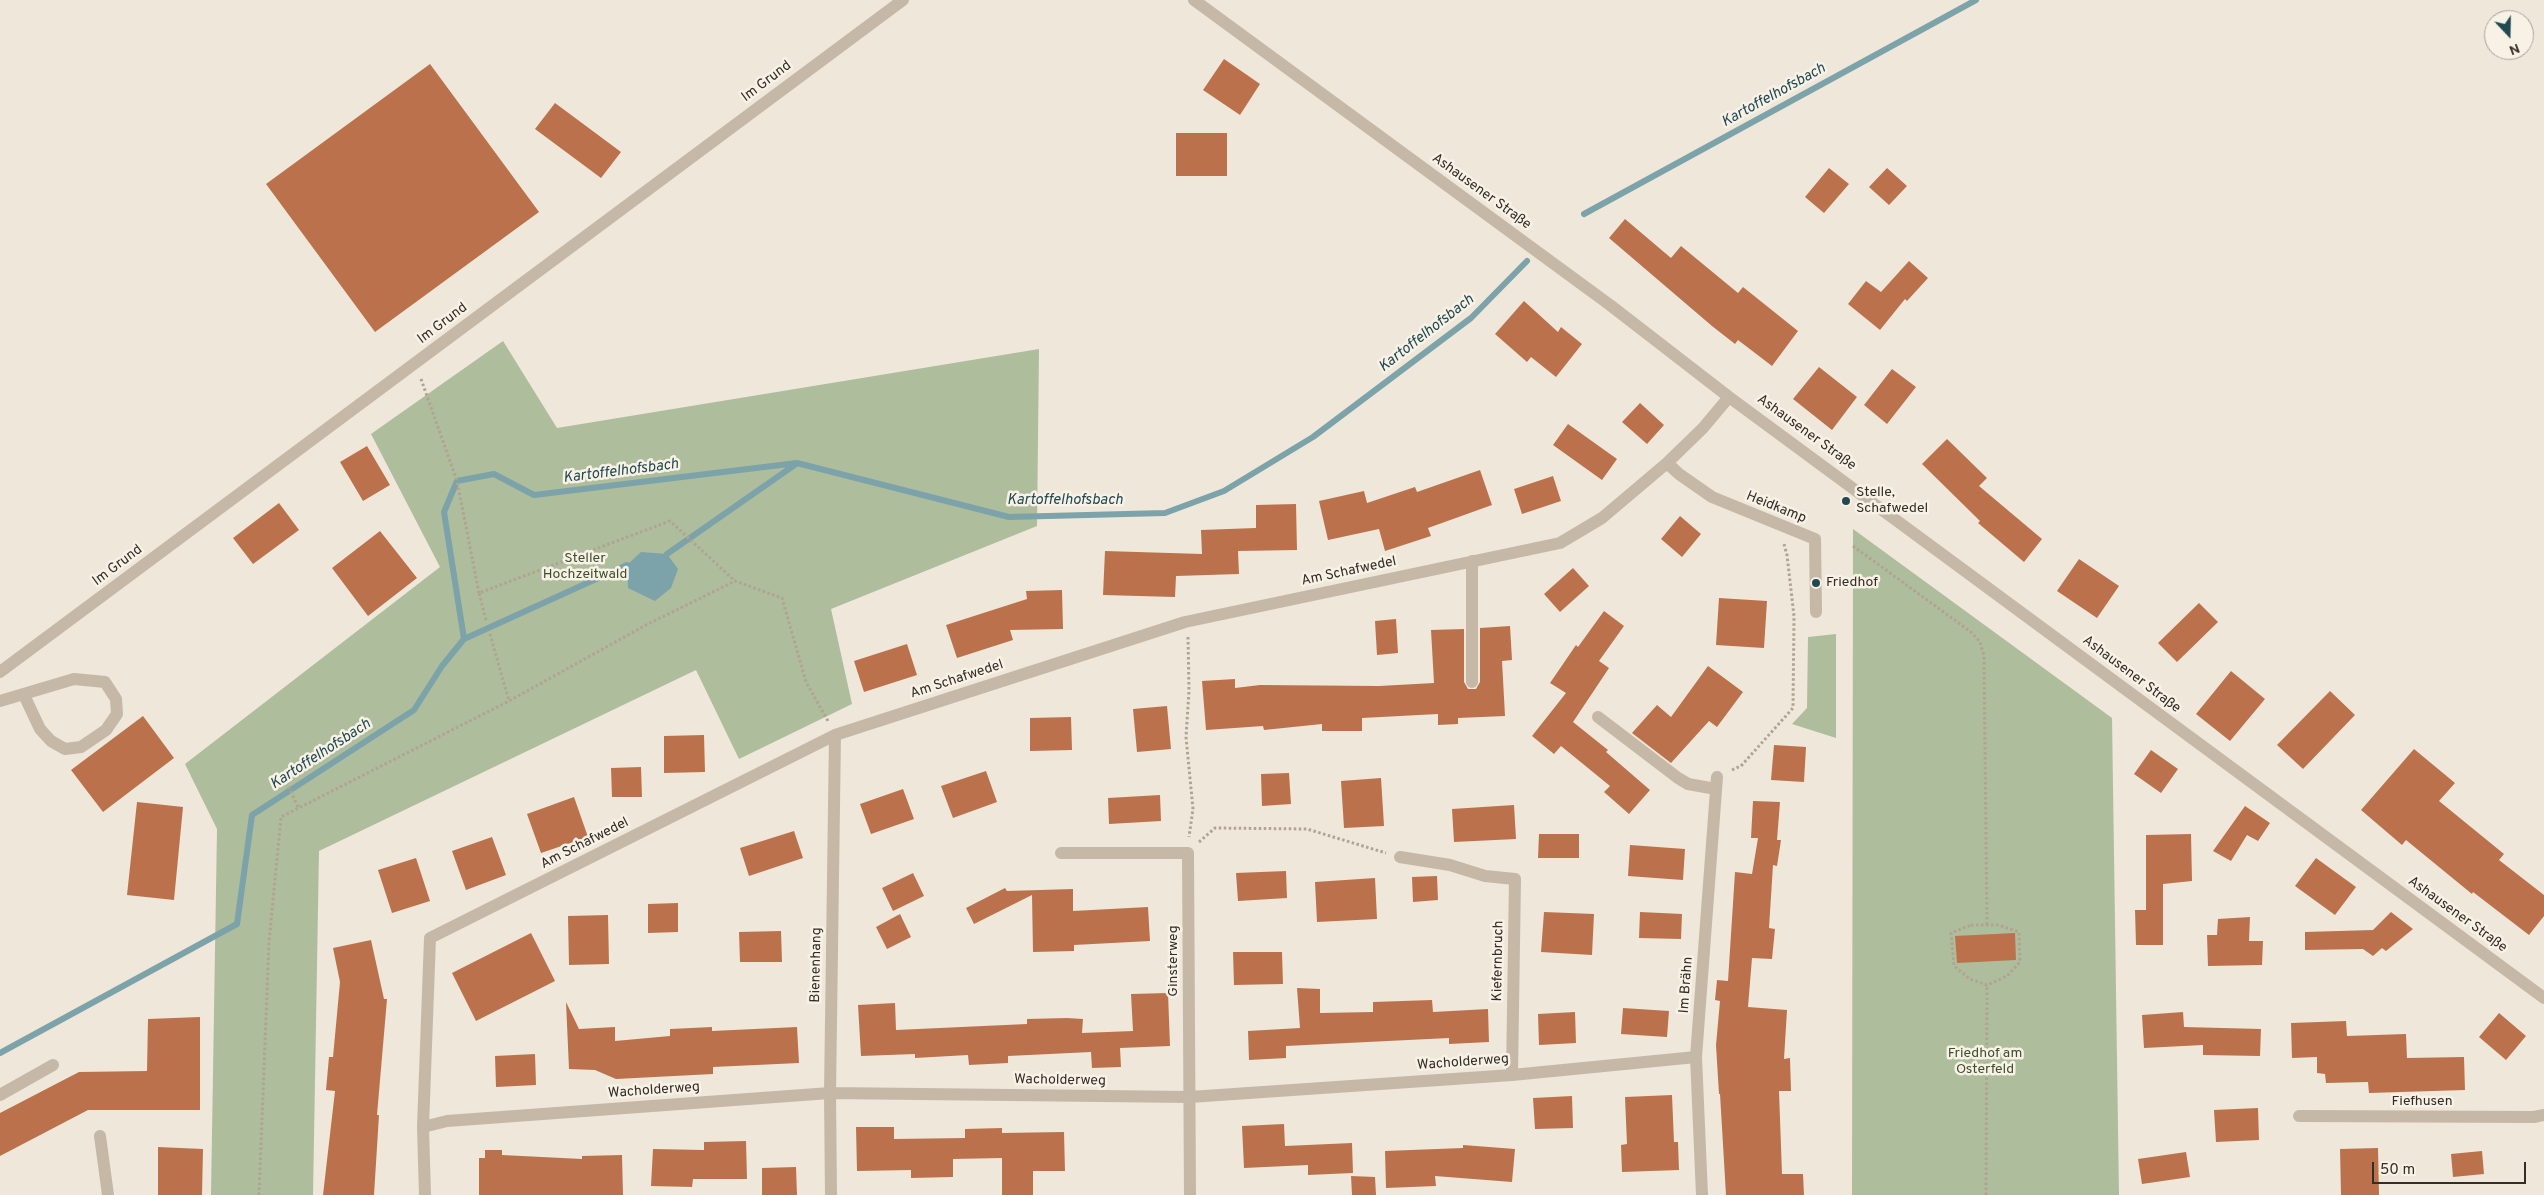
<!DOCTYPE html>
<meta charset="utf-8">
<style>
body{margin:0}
#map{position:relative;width:2544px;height:1195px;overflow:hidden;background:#efe7da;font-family:Overpass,sans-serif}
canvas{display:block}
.north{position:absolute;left:2484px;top:10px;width:50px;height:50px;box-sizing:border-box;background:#f7f1e6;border:1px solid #a9a29a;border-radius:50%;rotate:159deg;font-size:14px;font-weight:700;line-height:20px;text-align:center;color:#332c27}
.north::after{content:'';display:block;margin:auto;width:18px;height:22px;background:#204951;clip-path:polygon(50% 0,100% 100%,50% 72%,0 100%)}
.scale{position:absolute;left:2372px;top:1162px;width:154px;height:22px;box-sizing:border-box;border:2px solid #332c27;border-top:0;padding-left:6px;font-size:15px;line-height:18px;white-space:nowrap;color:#332c27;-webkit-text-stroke:4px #f7f1e6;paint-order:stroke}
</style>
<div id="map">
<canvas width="2544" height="1195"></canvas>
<div class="north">N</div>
<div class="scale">50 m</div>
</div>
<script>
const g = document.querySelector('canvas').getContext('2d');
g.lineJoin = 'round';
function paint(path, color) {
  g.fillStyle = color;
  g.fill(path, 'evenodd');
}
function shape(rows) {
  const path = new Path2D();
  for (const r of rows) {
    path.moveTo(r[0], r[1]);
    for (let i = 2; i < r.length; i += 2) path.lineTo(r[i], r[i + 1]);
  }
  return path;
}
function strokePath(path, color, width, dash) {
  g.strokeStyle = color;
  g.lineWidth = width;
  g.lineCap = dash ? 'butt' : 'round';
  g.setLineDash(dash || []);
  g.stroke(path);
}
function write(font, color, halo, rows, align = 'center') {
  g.font = font + ' Overpass,sans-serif';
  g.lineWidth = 5;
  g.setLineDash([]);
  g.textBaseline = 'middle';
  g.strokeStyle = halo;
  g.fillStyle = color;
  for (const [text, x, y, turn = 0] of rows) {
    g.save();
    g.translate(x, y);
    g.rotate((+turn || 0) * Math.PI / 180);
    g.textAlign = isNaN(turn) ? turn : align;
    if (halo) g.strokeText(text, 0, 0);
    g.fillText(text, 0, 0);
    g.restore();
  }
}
paint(shape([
 [503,341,557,428,1039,349,1037,526,831,609,852,704,739,759,696,670,319,851,313,1195,211,1195,217,829,185,764,440,567,371,434],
 [1853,529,2112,718,2119,1195,1852,1195],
 [1836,634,1836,738,1792,724,1807,708,1808,637]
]), '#aebd9c');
paint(shape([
 [641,552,667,554,678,569,671,588,655,601,628,588,627,565]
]), '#7ca3a9');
strokePath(shape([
 [1584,214,1976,0],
 [667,554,796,464],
 [464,639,627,565],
 [0,1053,237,924,252,815,414,710,442,666,464,639,444,512,457,481,494,474,534,495,797,463,1009,517,1165,513,1224,491,1313,437,1471,318,1527,261]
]), '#7ca3a9', 6);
paint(shape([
 [1224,59,1260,84,1240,115,1203,90],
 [430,64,539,212,375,332,266,184],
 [555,103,621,152,601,178,535,129],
 [1176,133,1227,133,1227,176,1176,176],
 [1829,168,1849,184,1824,213,1805,197],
 [1887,168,1907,186,1889,205,1869,187],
 [1625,219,1671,258,1681,246,1738,293,1743,287,1798,331,1772,366,1738,340,1735,344,1712,326,1609,238],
 [1909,261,1928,278,1907,301,1905,299,1880,330,1848,304,1866,281,1881,292],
 [1524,301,1558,332,1561,327,1582,344,1556,377,1531,357,1527,362,1495,334],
 [1819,367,1857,397,1832,430,1793,399],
 [1892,369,1916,387,1887,424,1864,405],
 [1640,403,1664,425,1647,444,1622,422],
 [1568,424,1617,459,1602,480,1553,445],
 [1947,439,1987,478,1979,486,2042,539,2024,562,1978,523,1980,521,1922,464],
 [367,446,390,485,363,501,340,462],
 [1480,470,1492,505,1428,528,1431,536,1385,551,1379,529,1328,540,1319,501,1364,491,1367,503,1415,487,1417,492],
 [1553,476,1561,501,1522,514,1514,489],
 [279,503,299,530,253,564,233,538],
 [1296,504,1297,550,1238,551,1239,574,1176,576,1175,597,1103,595,1105,551,1202,554,1201,530,1256,528,1256,505],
 [1680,516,1701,534,1682,557,1661,539],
 [380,531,417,578,368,616,332,568],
 [2079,559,2119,586,2097,618,2057,591],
 [1573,568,1589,586,1560,612,1544,594],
 [1062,590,1063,629,1010,630,1013,640,957,658,946,625,1027,599,1026,591],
 [1719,598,1767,601,1764,648,1716,645],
 [2199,603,2218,622,2177,662,2158,643],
 [1604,611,1624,626,1599,661,1609,668,1573,722,1608,750,1606,752,1650,790,1629,814,1604,792,1610,786,1561,746,1554,754,1532,736,1566,693,1550,683,1576,645,1578,647],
 [1396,619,1398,653,1377,655,1375,621],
 [1510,626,1512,660,1502,661,1505,716,1458,718,1458,724,1438,725,1438,714,1362,718,1362,731,1322,731,1322,724,1264,730,1263,726,1206,730,1202,681,1235,679,1235,688,1260,685,1379,686,1434,683,1431,630,1464,629,1464,682,1468,689,1476,689,1480,682,1480,628],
 [907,644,917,675,864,692,854,661],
 [1708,666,1743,692,1717,727,1709,721,1671,763,1632,733,1657,705,1671,717],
 [2231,671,2265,699,2230,741,2196,714],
 [2330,691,2355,715,2303,769,2277,745],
 [1167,706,1171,749,1137,752,1133,709],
 [143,716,174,758,103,812,71,770],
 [1071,717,1072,750,1030,751,1030,718],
 [704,735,705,772,664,773,664,736],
 [1774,745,1806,747,1804,782,1771,780],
 [2414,749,2455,783,2439,801,2504,854,2499,860,2544,895,2544,916,2529,935,2473,892,2472,894,2406,840,2402,845,2361,810],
 [2151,750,2178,769,2161,793,2134,774],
 [641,767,642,797,612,797,611,768],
 [986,771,997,802,953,818,941,786],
 [1289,773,1291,804,1262,806,1261,774],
 [1381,778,1384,826,1344,828,1341,781],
 [903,789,914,819,871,834,860,804],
 [1160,795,1161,821,1109,824,1108,798],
 [574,797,588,837,541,853,527,814],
 [1753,801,1780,802,1777,840,1781,840,1777,866,1773,865,1769,928,1775,929,1772,959,1752,958,1748,1007,1787,1010,1784,1059,1790,1058,1791,1091,1779,1091,1782,1174,1803,1174,1804,1195,1726,1195,1720,1094,1719,1094,1716,1045,1720,1001,1715,1000,1717,980,1728,981,1735,872,1752,874,1758,838,1751,838],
 [137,802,183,807,174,900,127,895],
 [1514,805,1516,839,1454,842,1452,809],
 [2245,806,2270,823,2258,841,2247,835,2231,861,2213,851],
 [794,831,803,858,749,876,740,848],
 [1539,834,1579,834,1579,858,1538,858],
 [2191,834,2192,881,2163,884,2163,945,2136,945,2135,910,2146,910,2146,835],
 [492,837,506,875,466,890,452,851],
 [1630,845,1685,849,1683,880,1628,876],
 [416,858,430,901,392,913,378,870],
 [2316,858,2356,887,2335,915,2295,886],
 [1286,871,1287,898,1238,901,1236,873],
 [913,873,924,896,893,911,882,888],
 [1437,876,1438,900,1413,902,1412,877],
 [1375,878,1377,919,1317,922,1315,882],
 [1005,888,1007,891,1073,889,1073,911,1148,907,1150,941,1074,945,1074,951,1033,952,1032,895,974,924,966,908],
 [678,903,678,932,648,933,648,904],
 [1544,912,1594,914,1592,955,1541,952],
 [1640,912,1682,914,1681,939,1639,938],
 [2391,912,2413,929,2386,951,2382,948,2373,956,2363,949,2305,950,2305,932,2373,930],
 [900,914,911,937,887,949,876,927],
 [608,915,609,964,569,965,568,916],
 [2250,917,2249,941,2263,941,2262,965,2208,966,2207,935,2217,935,2218,919],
 [781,931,782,962,740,962,739,932],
 [531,933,555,981,476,1021,452,973],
 [2015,933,2016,960,1957,963,1955,936],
 [371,940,384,999,387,999,377,1115,379,1115,374,1195,323,1195,335,1091,326,1090,329,1057,333,1057,340,982,333,948],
 [1233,952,1282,952,1283,984,1234,985],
 [1297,988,1320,989,1320,1013,1373,1012,1373,1002,1432,1000,1433,1012,1488,1009,1489,1042,1449,1044,1449,1038,1286,1046,1286,1058,1249,1060,1248,1031,1300,1028],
 [1168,993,1170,1046,1120,1048,1121,1067,1092,1068,1091,1052,1008,1056,1008,1063,969,1065,968,1055,915,1058,915,1054,861,1056,858,1005,895,1003,896,1030,1027,1024,1027,1019,1067,1018,1083,1019,1082,1033,1133,1031,1131,994],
 [566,1002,579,1029,615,1027,615,1041,670,1036,670,1029,712,1027,712,1031,797,1027,799,1063,713,1067,713,1074,616,1079,595,1070,569,1069],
 [1623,1008,1669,1011,1667,1037,1621,1034],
 [1575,1012,1576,1043,1539,1045,1538,1014],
 [2183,1012,2184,1027,2261,1029,2260,1056,2203,1055,2203,1045,2144,1048,2142,1015],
 [2499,1013,2526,1036,2506,1060,2479,1037],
 [200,1017,200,1110,88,1110,0,1156,0,1113,79,1072,147,1071,148,1019],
 [2346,1021,2347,1036,2406,1034,2407,1058,2464,1057,2465,1090,2369,1093,2368,1082,2326,1083,2325,1074,2317,1073,2317,1057,2292,1058,2291,1023],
 [535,1054,536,1085,496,1087,495,1056],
 [1672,1095,1674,1142,1678,1142,1679,1170,1622,1172,1621,1145,1627,1144,1625,1097],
 [1572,1096,1573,1128,1535,1129,1533,1098],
 [2258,1108,2259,1140,2216,1142,2214,1110],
 [1284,1124,1285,1146,1352,1143,1353,1173,1308,1175,1308,1165,1244,1168,1242,1126],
 [856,1127,894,1127,894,1139,965,1138,965,1129,1002,1128,1002,1133,1064,1132,1065,1171,1033,1171,1033,1195,1002,1195,1002,1158,953,1159,953,1177,911,1178,911,1170,857,1171],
 [746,1141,747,1179,693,1179,692,1187,651,1186,653,1149,704,1150,704,1142],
 [1463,1145,1515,1149,1512,1182,1435,1176,1436,1186,1386,1188,1385,1151,1463,1148],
 [158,1147,203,1149,202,1195,158,1195],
 [2378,1148,2379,1195,2341,1195,2340,1149],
 [485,1150,502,1150,502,1155,582,1159,582,1156,622,1155,623,1195,479,1195,479,1158,485,1158],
 [2482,1151,2484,1174,2453,1177,2451,1154],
 [2186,1152,2190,1177,2142,1184,2138,1159],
 [796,1167,797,1195,762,1195,762,1168],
 [1351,1176,1375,1177,1376,1195,1352,1195]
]), '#bb724c');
strokePath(shape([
 [421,379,457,481,479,593],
 [1853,546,1971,632,1980,642,1984,656,1987,925],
 [486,620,479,593,670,521,735,581],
 [490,634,509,701],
 [1188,637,1189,691,1186,737,1193,809,1189,837],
 [1732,770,1741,766,1793,708,1794,616,1787,555,1784,544],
 [298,807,285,779,342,737],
 [1199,842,1215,828,1307,829,1386,853],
 [1971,925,1998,925,2019,932,2020,962,2007,976,1987,985,1970,979,1954,966,1951,933,1971,925],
 [259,1195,269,942,281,817,509,701,646,625,735,581,782,598,806,682,828,721],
 [1986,1195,1987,986]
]), '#b1a392', 3, [2.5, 2.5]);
strokePath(shape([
 [1194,0,1610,305,1729,397,2544,998],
 [1667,463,1679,474,1712,497,1815,539,1816,612],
 [1472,561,1472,682],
 [0,672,903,0],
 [0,701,74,679,105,682,116,699,117,714,106,730,81,747,65,749,51,741,40,729,24,695],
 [1598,717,1678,778,1688,784,1716,789],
 [1061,853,1188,853,1190,1195],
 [1400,857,1450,865,1485,876,1515,879,1512,1075],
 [0,1095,53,1065],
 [2299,1116,2534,1117,2544,1115],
 [423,1127,447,1121,830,1093,1190,1097,1512,1075,1696,1057],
 [100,1136,108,1195],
 [425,1195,423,1127,430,938,835,735,1185,622,1560,543,1602,518,1667,463,1703,428,1729,397],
 [831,1195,830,1093,835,735],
 [1702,1195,1696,1057,1717,777]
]), '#c6b8a7', 12);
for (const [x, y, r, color] of [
 [1846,501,5,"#204951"],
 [1816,583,5,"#204951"]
]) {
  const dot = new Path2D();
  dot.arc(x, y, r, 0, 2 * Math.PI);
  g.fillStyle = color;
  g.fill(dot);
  strokePath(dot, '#f7f1e6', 2);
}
write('14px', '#332c27', '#f7f1e6', [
 ["Im Grund",767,82,-37],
 ["Ashausener Straße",1481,192,36],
 ["Im Grund",443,324,-37],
 ["Ashausener Straße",1806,433,36],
 ["Heidkamp",1776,508,22],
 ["Im Grund",118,566,-37],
 ["Am Schafwedel",1349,572,-12],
 ["Ashausener Straße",2131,675,37],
 ["Am Schafwedel",957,680,-18],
 ["Am Schafwedel",585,844,-27],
 ["Ashausener Straße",2457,915,36],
 ["Ginsterweg",1174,961,-90],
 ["Kiefernbruch",1499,961,-89],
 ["Bienenhang",817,965,-89],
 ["Im Brähn",1687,985,-86],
 ["Wacholderweg",1463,1063,-4],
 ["Wacholderweg",1060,1081,1],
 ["Wacholderweg",654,1091,-4],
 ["Fiefhusen",2422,1102]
]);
write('14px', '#332c27', '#f7f1e6', [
 ["Stelle,",1856,493],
 ["Schafwedel",1856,509],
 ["Friedhof",1826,583]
], 'left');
write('14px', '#3f4f2d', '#f7f1e6', [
 ["Steller",585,559],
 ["Hochzeitwald",585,575],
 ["Friedhof am",1985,1054],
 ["Osterfeld",1985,1070]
]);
write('italic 15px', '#204951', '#f7f1e6', [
 ["Kartoffelhofsbach",1774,96,-29],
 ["Kartoffelhofsbach",1427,334,-38],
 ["Kartoffelhofsbach",621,472,-7],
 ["Kartoffelhofsbach",1065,501],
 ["Kartoffelhofsbach",321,755,-33]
]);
</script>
